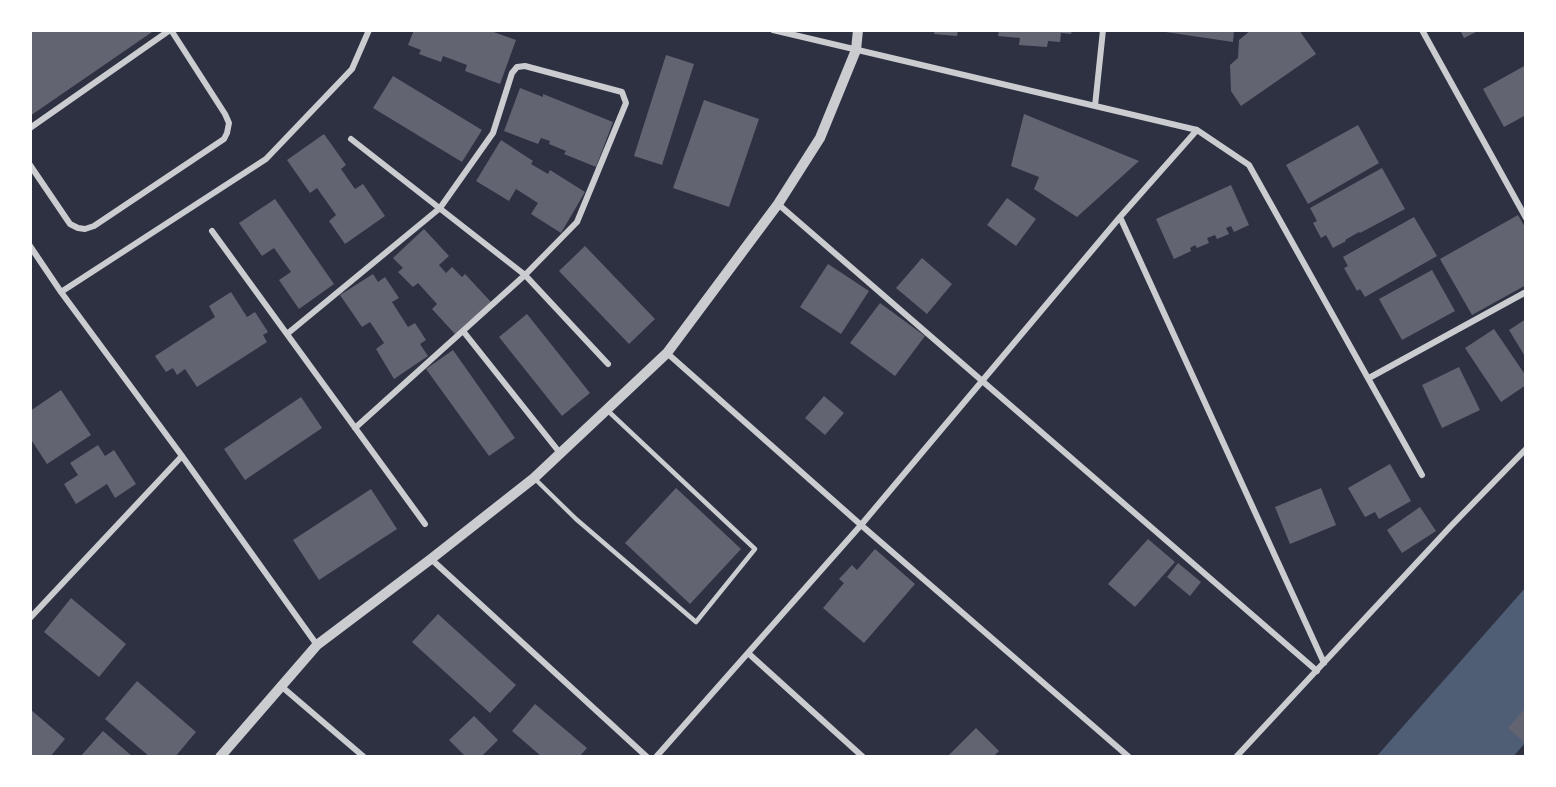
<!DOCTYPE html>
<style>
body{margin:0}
#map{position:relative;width:1556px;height:787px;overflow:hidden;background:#2d3142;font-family:Manrope,sans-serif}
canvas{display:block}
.frame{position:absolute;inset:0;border:32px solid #fff;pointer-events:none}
</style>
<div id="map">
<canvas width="1556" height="787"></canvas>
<div class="frame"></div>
</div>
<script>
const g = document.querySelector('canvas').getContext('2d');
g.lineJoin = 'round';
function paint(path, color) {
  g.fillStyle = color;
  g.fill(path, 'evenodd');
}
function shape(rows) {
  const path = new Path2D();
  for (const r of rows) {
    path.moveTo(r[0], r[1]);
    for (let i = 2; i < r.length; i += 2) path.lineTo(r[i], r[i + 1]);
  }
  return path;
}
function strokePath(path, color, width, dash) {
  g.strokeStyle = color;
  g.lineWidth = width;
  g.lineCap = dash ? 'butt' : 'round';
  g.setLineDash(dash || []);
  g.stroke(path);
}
paint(shape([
 [1526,587,1526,742,1513,757,1376,757]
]), '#4f5d75');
paint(shape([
 [30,30,155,30,30,116],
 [414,30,473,30,478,32,479,30,488,30,516,40,500,84,465,71,467,65,443,56,441,62,419,54,421,50,408,45],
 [935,30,958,30,957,36,934,34],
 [999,30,1072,30,1071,34,1061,33,1060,42,1048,41,1047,47,1019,45,1020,38,998,36],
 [1152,30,1234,30,1233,42],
 [1251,30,1299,30,1316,54,1241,106,1231,91,1230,65,1238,58,1239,40],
 [1460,30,1480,30,1464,38],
 [666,55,694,64,662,165,634,156],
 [1526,65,1526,115,1504,127,1483,89],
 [393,76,482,130,462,162,373,108],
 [520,88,543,97,543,94,613,122,596,167,564,154,566,151,549,144,550,141,541,138,538,144,504,131],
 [704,100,759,119,729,207,673,188],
 [1024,114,1139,161,1077,217,1034,189,1039,177,1011,166],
 [1358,125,1379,163,1308,204,1286,165],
 [324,134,346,165,341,169,355,189,363,184,385,216,345,244,329,221,336,215,317,188,310,193,287,160],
 [501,140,533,161,531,164,548,174,550,170,585,192,561,233,531,214,538,203,516,189,509,201,476,181],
 [1382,168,1405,209,1360,233,1359,232,1345,240,1346,241,1333,248,1326,235,1321,238,1313,223,1317,221,1310,208],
 [1231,185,1249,225,1234,232,1231,226,1226,228,1229,234,1217,239,1215,235,1207,238,1209,243,1197,248,1195,245,1190,248,1191,251,1174,259,1156,219],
 [1007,198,1036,219,1016,246,987,225],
 [275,199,334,284,299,309,279,280,291,272,274,248,262,256,239,223],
 [1518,215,1526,229,1526,285,1472,315,1440,259],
 [1414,217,1437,256,1365,297,1360,289,1357,291,1344,268,1348,266,1343,257],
 [424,229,449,256,439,265,446,273,452,267,462,277,465,274,491,302,455,334,432,309,437,304,418,283,413,287,398,272,403,268,393,258],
 [585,246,655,319,629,344,559,271],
 [922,258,952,284,927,314,896,288],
 [828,264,869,291,841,334,800,307],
 [1432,270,1455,311,1402,340,1379,299],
 [373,274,378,282,385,277,399,298,392,302,408,327,415,323,426,340,420,344,428,356,394,379,376,349,384,343,370,322,362,327,340,295],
 [231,292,247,317,255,312,268,332,263,335,267,342,197,387,185,369,177,375,173,368,166,372,155,356,215,317,209,306],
 [880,303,925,336,895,376,850,343],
 [527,314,590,393,562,416,499,337],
 [1526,319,1526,358,1509,330],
 [1494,329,1526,376,1526,385,1501,402,1465,348],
 [453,350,515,438,489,456,426,369],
 [1459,367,1480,410,1442,428,1422,385],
 [61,390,91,435,47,464,30,438,30,411],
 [824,396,844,413,825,435,805,418],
 [301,397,322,428,245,480,224,449],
 [98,445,105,456,114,450,136,484,115,498,107,484,76,504,64,484,78,475,70,463],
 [1390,464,1411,501,1379,519,1375,512,1365,517,1348,488],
 [676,488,741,549,690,604,625,543],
 [1321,488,1336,525,1290,544,1275,507],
 [371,489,397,529,319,580,293,540],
 [1420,507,1436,531,1402,553,1387,530],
 [1148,539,1175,562,1135,607,1108,584],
 [875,549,915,584,864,643,823,608,844,583,839,579,852,565,857,570],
 [1178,563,1201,582,1190,596,1167,577],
 [71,598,126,644,99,677,44,632],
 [438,614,516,685,490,713,412,642],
 [137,681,196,732,175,757,150,757,105,719],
 [535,704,587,748,579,757,542,757,512,731],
 [1526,707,1526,744,1508,728],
 [30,709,65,739,50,757,30,757],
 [474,716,498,740,481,757,466,757,449,740],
 [976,728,999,751,993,757,947,757],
 [103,731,133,757,80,757]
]), '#626471');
strokePath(shape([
 [534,478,576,519,696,622,755,549,607,410]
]), '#caccd0', 4.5);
strokePath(shape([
 [773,30,1197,130,1249,165,1422,475],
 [1422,30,1526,218],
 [1095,106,1103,30],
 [30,128,170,30],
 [351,139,525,275,608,364],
 [30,165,70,224,78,228,85,229,94,226,224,139,227,133,229,123,225,114,171,30],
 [778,204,1317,671],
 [1120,217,1324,663],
 [212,231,425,524],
 [30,246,61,292,182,456,317,645],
 [61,292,266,159,352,69,369,30],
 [463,331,560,453],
 [287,334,440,208,493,133,512,73,517,67,525,66,622,92,626,103,577,222,525,275,355,428],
 [667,353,861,525,1129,757],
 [1369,378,1526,292],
 [431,559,647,757],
 [30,618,182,456],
 [748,653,863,757],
 [281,686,364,757],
 [656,757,861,525,1120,217,1197,130],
 [1236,757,1450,527,1526,449]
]), '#caccd0', 6);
strokePath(shape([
 [220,757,317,645,431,559,534,478,667,353,778,204,820,138,856,50,858,30]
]), '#caccd0', 10);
</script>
